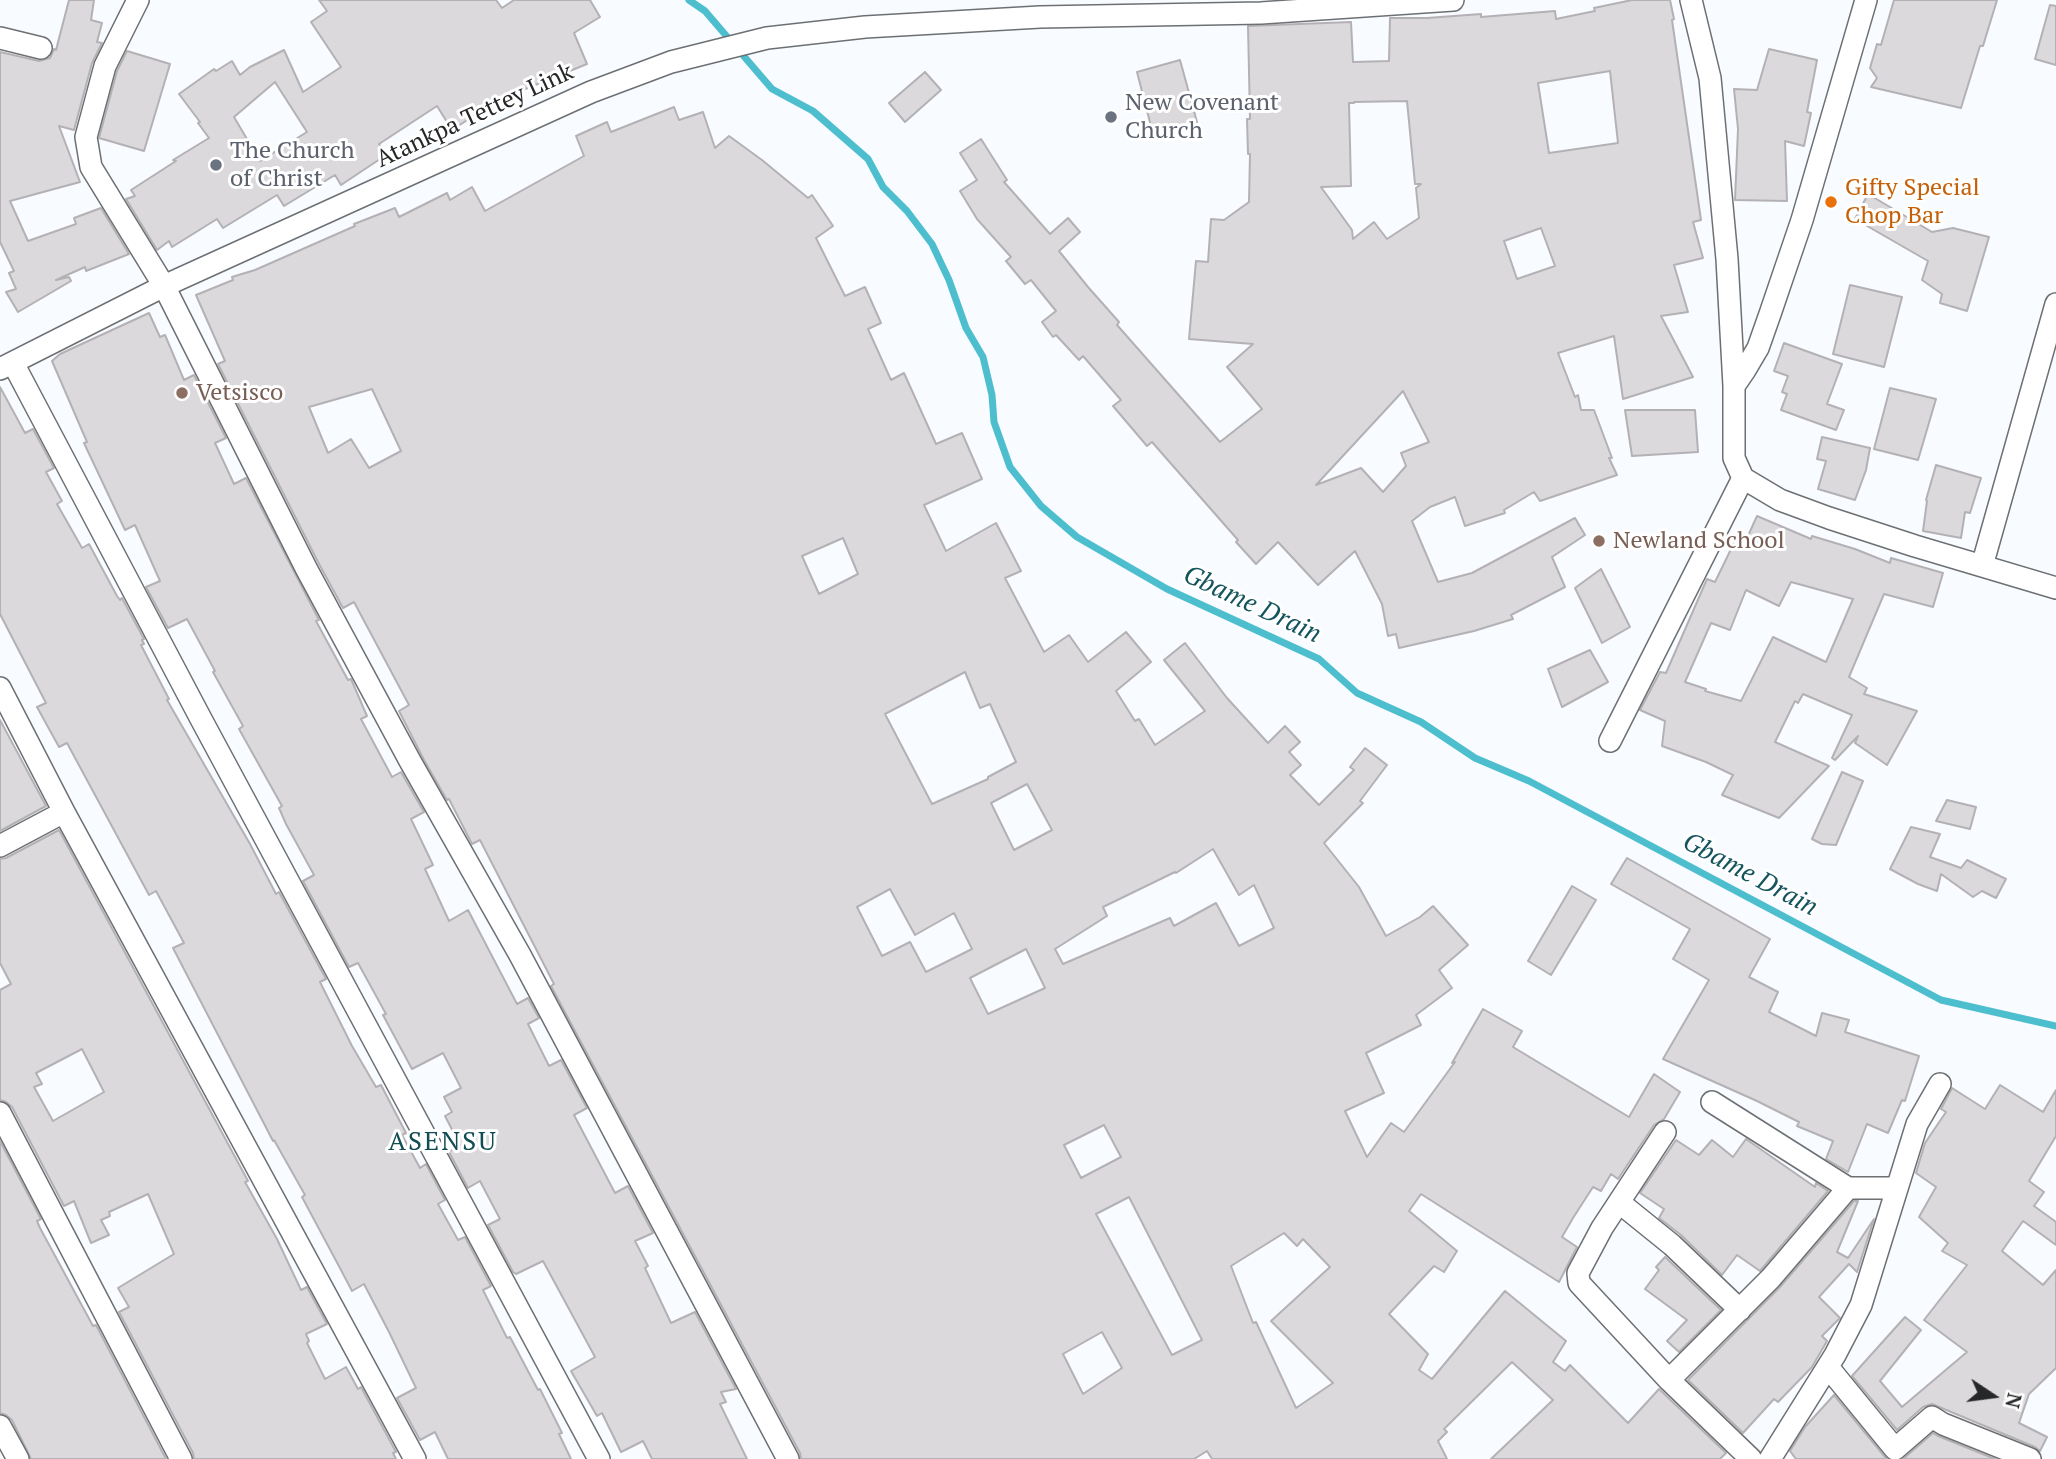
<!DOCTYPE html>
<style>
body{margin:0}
#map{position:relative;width:2056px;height:1459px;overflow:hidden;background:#f8fbff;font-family:"PT Serif",serif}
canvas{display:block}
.north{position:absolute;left:1958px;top:1361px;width:70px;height:70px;-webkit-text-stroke:5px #fff;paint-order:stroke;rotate:103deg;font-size:19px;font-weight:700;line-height:28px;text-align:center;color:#252728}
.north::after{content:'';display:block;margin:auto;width:24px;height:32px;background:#252728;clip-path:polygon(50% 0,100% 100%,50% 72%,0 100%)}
</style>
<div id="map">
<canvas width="2056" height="1459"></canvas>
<div class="north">N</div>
</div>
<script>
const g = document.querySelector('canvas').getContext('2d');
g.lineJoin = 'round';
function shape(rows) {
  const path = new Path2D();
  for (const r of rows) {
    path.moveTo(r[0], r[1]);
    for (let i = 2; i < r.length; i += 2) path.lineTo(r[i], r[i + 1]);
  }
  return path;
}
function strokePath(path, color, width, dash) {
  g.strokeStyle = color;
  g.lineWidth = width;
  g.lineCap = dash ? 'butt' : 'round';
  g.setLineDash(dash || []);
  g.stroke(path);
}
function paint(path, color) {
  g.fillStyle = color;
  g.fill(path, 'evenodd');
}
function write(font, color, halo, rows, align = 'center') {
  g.font = font + ' "PT Serif",serif';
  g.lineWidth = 6;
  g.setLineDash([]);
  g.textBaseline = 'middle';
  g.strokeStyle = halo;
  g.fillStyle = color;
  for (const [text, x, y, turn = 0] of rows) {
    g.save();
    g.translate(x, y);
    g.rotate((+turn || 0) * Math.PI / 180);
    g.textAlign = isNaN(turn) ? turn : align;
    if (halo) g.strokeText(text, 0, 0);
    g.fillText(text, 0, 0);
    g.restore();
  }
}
strokePath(shape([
 [689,0,705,11,772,89,813,111,868,159,883,187,907,211,932,244,949,280,966,328,983,357,992,395,994,422,1010,467,1041,506,1077,537,1167,589,1319,659,1357,693,1421,722,1475,758,1529,781,1941,1000,2056,1026]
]), '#4dbecd', 7);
const building = shape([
 [69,0,94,0,91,20,102,23,97,42,102,43,92,63,74,130,59,126,80,182,10,201,28,241,76,224,74,218,101,208,129,254,86,271,85,267,56,280,69,277,71,281,18,312,6,292,16,289,9,273,14,271,0,242,0,52,39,61,50,58,54,49,56,50,69,0],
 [319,0,496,0,502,8,514,0,590,0,600,17,574,33,587,64,498,100,452,130,437,106,379,144,386,155,341,185,335,175,284,206,277,195,223,228,217,219,172,247,169,241,157,250,126,199,135,196,131,190,176,161,173,160,209,138,198,123,200,122,179,94,214,69,216,71,232,61,240,75,250,67,284,50,303,92,341,67,311,22,327,11,319,0],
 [275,82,307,132,260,161,234,117,275,82],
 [1632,0,1670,0,1674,19,1672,20,1701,220,1693,222,1703,258,1674,265,1688,312,1661,316,1693,377,1623,399,1614,336,1558,353,1575,397,1578,395,1581,410,1594,410,1612,458,1609,458,1617,475,1540,501,1534,492,1504,510,1505,513,1465,526,1455,497,1430,507,1412,521,1438,582,1472,573,1575,518,1585,535,1552,557,1565,587,1511,615,1513,619,1474,631,1399,648,1396,634,1388,636,1382,604,1355,551,1318,585,1278,542,1256,564,1236,542,1238,540,1152,442,1147,446,1113,406,1121,400,1083,356,1079,360,1056,335,1053,337,1042,322,1056,311,1031,280,1025,284,1006,261,1011,257,977,219,960,191,977,180,960,153,981,139,1007,180,1004,182,1050,234,1068,218,1080,232,1059,251,1088,287,1119,322,1117,325,1220,442,1262,409,1227,367,1253,344,1189,339,1196,261,1208,262,1211,219,1224,220,1249,202,1250,154,1248,154,1247,119,1250,119,1248,26,1351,22,1353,62,1389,61,1390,18,1427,18,1481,14,1481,17,1555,11,1556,19,1595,11,1594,8,1632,0],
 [1610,71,1618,143,1549,153,1538,83,1610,71],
 [1407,101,1415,184,1421,184,1416,188,1419,218,1387,239,1374,222,1353,239,1352,230,1321,187,1351,186,1349,103,1354,103,1354,102,1407,101],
 [1541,228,1555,266,1517,279,1504,241,1541,228],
 [1403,391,1429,442,1401,453,1406,466,1383,492,1361,468,1316,485,1403,391],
 [1894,0,1997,0,1983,46,1980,46,1961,108,1871,87,1877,78,1870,68,1877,44,1881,45,1894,0],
 [2050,5,2056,6,2056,65,2035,59,2050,5],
 [1769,49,1817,60,1807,112,1811,113,1804,146,1785,141,1787,201,1735,200,1738,129,1734,89,1757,90,1769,49],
 [127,51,170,64,144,151,99,138,117,71,127,51],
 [1180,60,1197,122,1153,134,1137,72,1180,60],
 [925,72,941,90,905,122,889,103,925,72],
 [674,107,679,120,703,112,715,148,729,136,762,160,808,198,812,195,833,226,816,238,845,296,865,287,881,323,868,329,891,380,904,373,936,444,962,433,982,479,924,505,946,551,996,523,1021,571,1005,578,1044,652,1069,635,1088,662,1126,632,1151,662,1116,691,1135,721,1139,719,1155,745,1205,711,1164,660,1185,643,1227,698,1268,743,1285,726,1300,742,1289,752,1301,765,1290,775,1319,805,1354,770,1350,767,1365,748,1387,765,1360,801,1363,803,1324,843,1359,887,1386,936,1420,917,1433,906,1468,945,1439,970,1452,988,1416,1015,1421,1025,1366,1053,1384,1093,1345,1111,1367,1157,1391,1123,1404,1132,1455,1062,1452,1063,1483,1009,1522,1031,1513,1047,1629,1117,1654,1074,1680,1092,1664,1119,1654,1125,1618,1179,1611,1174,1601,1191,1593,1187,1573,1218,1562,1237,1577,1247,1559,1282,1421,1194,1409,1211,1457,1251,1444,1272,1434,1266,1389,1314,1428,1354,1419,1370,1432,1379,1505,1291,1566,1341,1553,1362,1565,1371,1570,1365,1628,1423,1659,1389,1726,1453,1720,1459,1491,1459,1553,1400,1512,1362,1444,1429,1447,1432,1438,1441,1447,1459,1212,1459,1207,1451,1194,1459,801,1459,800,1453,551,986,554,984,480,840,472,844,449,799,447,800,424,760,399,711,409,705,354,602,343,608,318,562,218,364,225,361,196,295,233,280,232,277,255,270,355,226,354,224,395,208,399,217,447,193,450,200,472,187,485,211,584,156,576,136,607,122,611,132,674,107],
 [372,389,401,451,369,468,351,439,328,453,309,407,372,389],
 [843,538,858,574,819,594,802,556,843,538],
 [965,672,980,708,990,704,1016,762,988,777,988,779,932,804,885,714,965,672],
 [1027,784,1052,830,1014,850,991,803,1027,784],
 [1213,849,1239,895,1254,885,1274,928,1239,946,1216,903,1174,926,1170,918,1063,964,1055,949,1107,916,1103,907,1175,872,1176,873,1213,849],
 [890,889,915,935,954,913,972,949,926,972,910,942,882,956,857,907,890,889],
 [1026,949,1045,988,988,1014,970,978,1026,949],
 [1104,1125,1121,1157,1081,1178,1064,1145,1104,1125],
 [1129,1197,1202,1340,1172,1355,1096,1214,1129,1197],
 [1284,1233,1297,1246,1303,1239,1330,1267,1271,1321,1333,1383,1296,1408,1256,1322,1253,1323,1231,1266,1284,1233],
 [1102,1332,1122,1368,1083,1394,1063,1354,1102,1332],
 [1868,194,1932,232,1953,228,1989,237,1967,311,1940,303,1942,294,1922,280,1928,261,1855,219,1868,194],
 [1850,285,1902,297,1884,367,1833,354,1850,285],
 [149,313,160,337,165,335,184,380,194,375,226,438,215,443,234,484,246,478,319,620,316,621,348,680,351,679,367,716,361,719,392,777,401,772,424,812,411,819,433,865,425,869,449,921,468,910,517,1004,528,998,539,1018,528,1024,549,1066,561,1060,587,1108,574,1115,615,1193,628,1186,653,1233,635,1241,648,1266,645,1268,671,1323,695,1312,736,1389,721,1392,726,1402,720,1404,747,1459,652,1459,643,1441,621,1452,602,1413,597,1416,571,1371,595,1357,543,1261,516,1274,513,1272,488,1225,500,1219,480,1181,468,1188,449,1152,460,1145,445,1116,452,1112,444,1097,461,1088,443,1053,412,1069,383,1015,386,1014,358,963,349,967,303,881,314,875,286,824,279,808,282,806,239,729,243,726,213,672,215,671,187,619,168,628,146,587,160,581,135,525,125,530,84,443,87,442,52,361,60,354,149,313],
 [1784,343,1842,364,1827,404,1844,410,1836,430,1781,410,1787,394,1782,392,1788,376,1774,371,1784,343],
 [0,387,25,433,33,429,54,468,46,472,62,501,57,504,82,548,89,544,117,596,120,600,122,598,144,639,142,640,144,644,141,645,169,699,167,700,250,844,276,894,279,892,326,979,320,982,352,1046,376,1087,381,1085,406,1133,402,1135,420,1168,426,1164,445,1200,438,1204,458,1240,465,1237,490,1284,491,1286,483,1290,507,1338,510,1337,538,1390,540,1389,562,1433,559,1434,571,1459,448,1459,435,1432,420,1440,397,1398,416,1388,389,1332,364,1284,352,1291,341,1270,302,1197,305,1195,274,1140,273,1141,173,948,184,943,156,891,149,895,67,743,59,747,37,707,46,703,0,614,0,387],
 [1890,388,1936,399,1918,460,1874,449,1890,388],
 [1625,410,1695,410,1698,452,1632,456,1625,410],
 [1822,437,1870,448,1866,470,1855,500,1818,489,1826,461,1817,459,1822,437],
 [1936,465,1981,478,1970,513,1965,512,1961,538,1923,531,1927,501,1926,500,1936,465],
 [1757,516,1811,539,1812,536,1855,549,1890,563,1891,558,1943,573,1933,607,1884,594,1849,677,1867,688,1864,694,1917,711,1887,765,1855,743,1858,736,1835,760,1832,758,1852,715,1803,694,1798,703,1795,701,1775,742,1829,766,1779,818,1722,795,1733,775,1706,762,1662,746,1665,721,1640,710,1660,672,1666,673,1707,579,1715,582,1734,543,1743,547,1757,516],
 [1791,582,1853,599,1826,662,1773,637,1741,701,1705,691,1706,689,1685,682,1711,623,1730,630,1746,590,1779,606,1791,582],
 [1601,569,1630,627,1602,643,1575,588,1601,569],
 [1590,650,1608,682,1562,707,1548,669,1590,650],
 [0,720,46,806,0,831,0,720],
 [1842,772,1863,781,1836,845,1822,844,1812,839,1842,772],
 [1947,800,1976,807,1970,829,1936,821,1947,800],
 [1911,827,1940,834,1930,857,1961,868,1967,860,2006,879,1996,898,1982,891,1973,897,1941,874,1937,891,1918,884,1890,869,1911,827],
 [59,830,248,1181,245,1182,277,1239,301,1290,307,1287,327,1324,306,1334,309,1341,307,1343,325,1379,346,1367,358,1389,361,1387,396,1452,393,1453,396,1459,194,1459,193,1453,119,1312,129,1307,118,1288,174,1254,148,1194,109,1212,110,1216,101,1220,109,1235,91,1243,74,1201,64,1206,12,1107,6,1102,0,1100,0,990,11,984,0,963,0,859,6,858,59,830],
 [82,1049,104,1092,53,1121,34,1087,42,1084,36,1073,82,1049],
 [1627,858,1770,939,1749,977,1778,992,1769,1012,1816,1036,1822,1013,1849,1020,1845,1032,1919,1056,1905,1101,1902,1100,1888,1133,1867,1124,1848,1172,1826,1159,1833,1141,1797,1126,1799,1122,1757,1101,1663,1059,1709,980,1673,959,1690,929,1611,884,1627,858],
 [1572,886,1596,900,1551,975,1528,961,1572,886],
 [2000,1085,2043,1112,2056,1090,2056,1136,2029,1181,2044,1192,2034,1206,2056,1222,2056,1245,2023,1221,2002,1251,2043,1285,2056,1270,2056,1368,2029,1394,2019,1423,2047,1437,2040,1451,2035,1447,1932,1404,1923,1407,1897,1430,1852,1376,1905,1317,1921,1330,1880,1381,1902,1407,1967,1352,1924,1320,1967,1265,1942,1251,1948,1243,1919,1217,1936,1187,1916,1173,1925,1143,1946,1112,1941,1109,1952,1088,1985,1109,2000,1085],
 [1746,1139,1815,1187,1816,1183,1828,1191,1760,1271,1737,1255,1722,1275,1681,1235,1659,1218,1664,1209,1640,1193,1676,1140,1699,1155,1712,1140,1733,1157,1746,1139],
 [0,1141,41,1219,37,1221,40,1228,93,1326,96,1325,166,1459,31,1459,12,1420,6,1415,0,1413,0,1141],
 [1854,1201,1858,1201,1837,1252,1848,1258,1874,1219,1857,1272,1849,1264,1819,1297,1840,1318,1822,1336,1827,1341,1812,1367,1778,1402,1774,1399,1743,1433,1688,1380,1780,1287,1854,1201],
 [1665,1257,1721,1310,1679,1352,1667,1341,1687,1320,1645,1289,1659,1270,1656,1267,1665,1257],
 [1834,1395,1885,1457,1887,1459,1796,1459,1790,1451,1805,1427,1834,1395],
 [1933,1433,1938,1436,1995,1459,1903,1459,1933,1433]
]);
paint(building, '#dcd9dd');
strokePath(building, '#b4b1b5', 2);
const street = shape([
 [138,0,105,66,86,137,91,167,164,286,306,568,410,761,520,955,788,1459],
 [1691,0,1710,78,1727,259,1734,386,1734,458,1743,478,1780,500,1829,518,1915,546,2056,588],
 [0,38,41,48],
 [13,363,201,719,599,1459],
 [0,369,164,286,591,92,671,62,767,38,865,27,1040,17,1261,13,1453,0],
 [1734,386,1745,370,1758,348,1770,314,1802,220,1866,0],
 [1982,566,2056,304],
 [0,688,64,812,415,1459],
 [1610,741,1743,478],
 [0,846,64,812],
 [1712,1102,1848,1188],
 [0,1113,181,1459],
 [1665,1132,1602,1228,1578,1273,1579,1283,1669,1380,1751,1459],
 [1620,1203,1672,1245,1740,1310],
 [1828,1367,1895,1449,1932,1417,1943,1424,2030,1459],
 [1669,1380,1771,1278,1848,1188,1896,1188],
 [0,1426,18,1459],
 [1770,1459,1835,1355,1861,1305,1917,1124,1940,1084]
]);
strokePath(street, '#6d7073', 24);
strokePath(street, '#fff', 21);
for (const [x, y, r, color] of [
 [1111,117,7,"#6b7280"],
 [216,165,7,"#6b7280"],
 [1831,202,7,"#e8710a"],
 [182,393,7,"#8d6e63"],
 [1599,541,7,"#8d6e63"]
]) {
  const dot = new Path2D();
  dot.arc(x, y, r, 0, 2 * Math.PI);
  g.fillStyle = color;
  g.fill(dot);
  strokePath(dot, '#fff', 2.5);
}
write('24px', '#5b616d', '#fff', [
 ["New Covenant",1125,103],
 ["Church",1125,131],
 ["The Church",230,151],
 ["of Christ",230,179]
], 'left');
write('24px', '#252728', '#fff', [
 ["Atankpa Tettey Link",475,116,-25]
]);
write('24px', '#c56008', '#fff', [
 ["Gifty Special",1845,188],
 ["Chop Bar",1845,216]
], 'left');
write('24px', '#785e54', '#fff', [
 ["Vetsisco",196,393],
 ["Newland School",1613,541]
], 'left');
write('italic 26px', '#14555d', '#fff', [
 ["Gbame Drain",1252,605,25],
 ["Gbame Drain",1750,875,28]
]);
g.letterSpacing = '2px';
write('26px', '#104d54', '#fff', [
 ["ASENSU",443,1143]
]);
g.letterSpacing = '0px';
</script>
